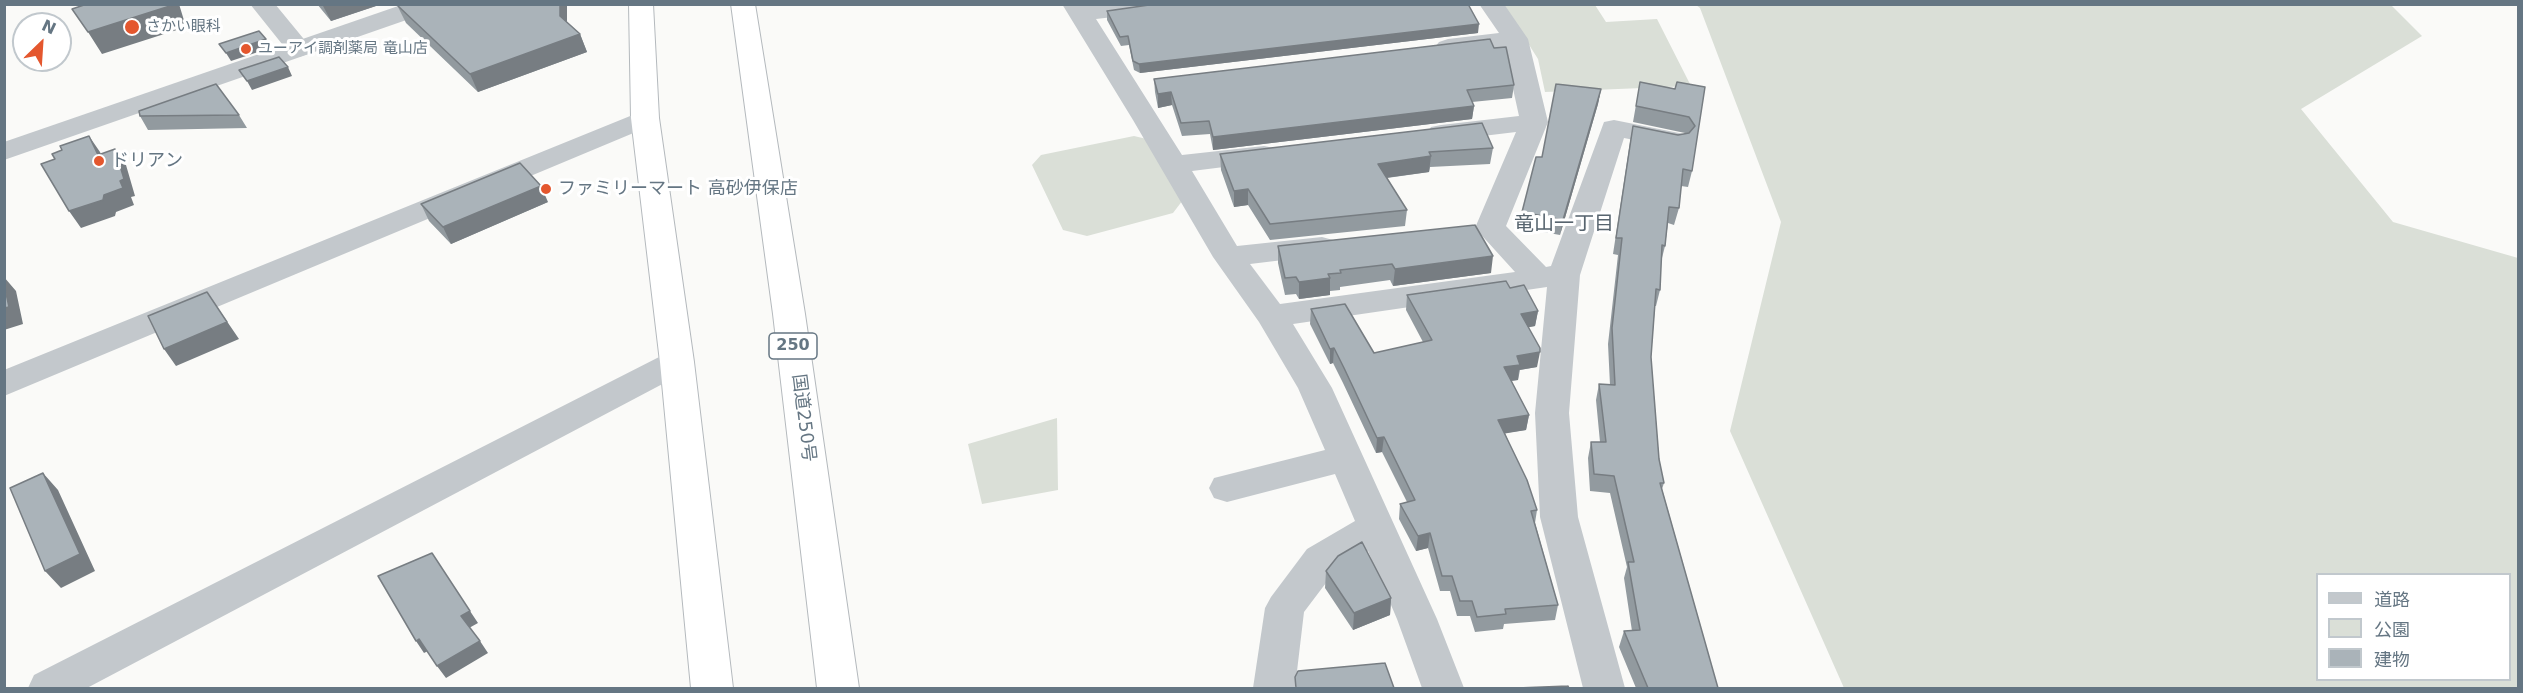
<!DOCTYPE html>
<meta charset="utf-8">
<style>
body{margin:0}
#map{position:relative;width:2523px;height:693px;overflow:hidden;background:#fafaf8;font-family:"DejaVu Sans","Noto Sans JP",sans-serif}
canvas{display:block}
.frame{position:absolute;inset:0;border:6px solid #657683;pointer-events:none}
.legend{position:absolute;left:2316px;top:573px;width:195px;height:108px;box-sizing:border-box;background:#fff;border:2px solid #c1c8cd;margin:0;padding:8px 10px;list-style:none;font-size:18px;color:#657683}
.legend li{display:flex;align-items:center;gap:12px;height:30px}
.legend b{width:30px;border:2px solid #c1c8cd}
.north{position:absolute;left:12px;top:12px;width:60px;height:60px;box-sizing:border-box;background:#fff;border:2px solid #c1c8cd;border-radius:50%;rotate:25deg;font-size:16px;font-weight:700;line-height:24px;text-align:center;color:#657683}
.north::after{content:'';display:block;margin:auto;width:21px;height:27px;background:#e4572e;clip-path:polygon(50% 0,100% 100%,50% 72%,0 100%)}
</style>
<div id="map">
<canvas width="2523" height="693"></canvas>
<div class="frame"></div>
<ul class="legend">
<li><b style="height:8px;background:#c3c8cc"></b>道路</li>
<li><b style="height:16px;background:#dadfd7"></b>公園</li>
<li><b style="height:16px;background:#aab3b9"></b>建物</li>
</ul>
<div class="north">N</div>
</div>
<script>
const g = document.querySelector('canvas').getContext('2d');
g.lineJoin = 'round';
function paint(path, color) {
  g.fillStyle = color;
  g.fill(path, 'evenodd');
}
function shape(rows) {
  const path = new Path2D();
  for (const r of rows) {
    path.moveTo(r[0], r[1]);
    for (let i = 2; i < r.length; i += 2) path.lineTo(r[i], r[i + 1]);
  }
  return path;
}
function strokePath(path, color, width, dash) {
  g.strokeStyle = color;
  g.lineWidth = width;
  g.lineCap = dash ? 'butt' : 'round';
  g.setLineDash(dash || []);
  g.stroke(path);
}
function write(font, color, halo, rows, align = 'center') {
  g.font = font + ' "DejaVu Sans","Noto Sans JP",sans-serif';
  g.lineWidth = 6;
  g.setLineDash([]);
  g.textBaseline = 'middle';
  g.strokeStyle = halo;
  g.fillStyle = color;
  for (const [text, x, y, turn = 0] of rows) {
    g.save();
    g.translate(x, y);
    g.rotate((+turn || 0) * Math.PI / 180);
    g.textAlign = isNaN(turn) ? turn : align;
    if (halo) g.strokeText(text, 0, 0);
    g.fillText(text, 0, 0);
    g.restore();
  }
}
paint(shape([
 [1504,5,1595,5,1606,22,1657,19,1691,86,1545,92,1538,59],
 [1696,5,2391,5,2422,36,2301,109,2393,222,2518,258,2518,688,1844,688,1730,431,1781,222,1700,8],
 [2318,574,2510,574,2510,680,2318,680],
 [1134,136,1151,140,1186,196,1173,213,1087,236,1063,230,1032,165,1041,155],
 [1057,418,1058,490,982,504,968,444]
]), '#dadfd7');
const trunk = shape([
 [629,4,653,4,659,118,694,362,733,688,691,688,660,362,631,118,629,4],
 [731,4,755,4,805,314,859,688,817,688,773,314,731,4]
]);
strokePath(trunk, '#b4b9bd', 2);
paint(shape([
 [250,4,275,4,312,49,308,54,299,57,290,54,250,4],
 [1062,4,1177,4,1174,9,1165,11,1096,19,1182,155,1264,146,1274,148,1278,154,1274,160,1264,162,1192,171,1237,246,1322,237,1333,240,1337,247,1333,254,1250,264,1280,304,1515,272,1475,228,1516,132,1441,141,1431,139,1427,133,1431,127,1441,125,1519,116,1504,48,1448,55,1439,52,1435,47,1439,42,1448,39,1499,33,1479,4,1504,4,1528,39,1548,122,1506,226,1546,267,1551,266,1604,122,1614,120,1684,134,1688,140,1684,146,1674,148,1624,138,1580,275,1569,413,1578,517,1625,688,1583,688,1540,517,1535,413,1547,287,1293,324,1332,388,1437,619,1464,688,1422,688,1397,619,1368,551,1335,571,1304,612,1295,688,1253,688,1265,608,1271,597,1307,549,1355,521,1335,474,1227,502,1214,498,1209,488,1214,478,1325,450,1298,388,1259,322,1213,257,1133,120,1062,4],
 [645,110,655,112,659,118,655,124,4,396,4,370,645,110],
 [677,350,689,354,694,362,689,370,87,688,28,688,34,675,665,354,677,350]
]), '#c3c8cc');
paint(shape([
 [404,4,441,4,438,9,4,160,4,142,404,4]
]), '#c3c8cc');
paint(trunk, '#fff');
paint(shape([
 [317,4,382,4,331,21],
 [397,5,567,22,580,34,587,52,478,92,406,23],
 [1107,11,1478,33,1140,73,1134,70,1129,45,1121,46,1107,20],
 [1494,48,1514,85,1512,98,1472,102,1474,106,1472,119,1213,150,1210,134,1182,136,1172,105,1158,108,1155,92,1154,79],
 [1640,82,1675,89,1705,87,1692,171,1688,187,1681,186,1679,208,1674,225,1668,223,1665,246,1661,262,1660,290,1656,306,1655,306,1651,357,1659,459,1664,483,1662,489,1718,688,1636,688,1619,647,1624,631,1632,631,1624,578,1627,567,1610,493,1590,491,1588,458,1591,442,1600,442,1596,400,1599,384,1610,385,1608,344,1618,255,1613,254,1630,142,1633,126,1678,135,1686,134,1685,133,1633,122],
 [1601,89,1598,104,1560,235,1520,228,1522,212,1542,157],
 [239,115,247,128,148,130,140,116],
 [1493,148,1490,164,1430,167,1429,172,1387,178,1407,210,1405,226,1270,240,1248,205,1234,207,1221,170,1220,154],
 [548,202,451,244,429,221,421,204],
 [1278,246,1491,273,1393,286,1390,280,1340,287,1340,290,1330,291,1330,295,1299,299,1296,294,1285,295,1278,263],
 [1510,288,1538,311,1535,326,1529,327,1537,367,1520,370,1518,380,1511,381,1529,415,1526,430,1505,433,1537,510,1535,523,1558,605,1555,620,1504,624,1503,629,1475,632,1470,616,1457,616,1450,591,1440,591,1428,548,1416,551,1399,519,1400,504,1407,502,1382,452,1376,453,1343,383,1333,363,1330,364,1310,324,1311,309,1374,353,1423,342,1406,310,1407,295],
 [1326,571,1391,598,1390,615,1353,630,1325,588]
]), '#929a9f');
paint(shape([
 [173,4,179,4,186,27,102,54,88,32],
 [322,4,382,4,331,21],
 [560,4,567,4,567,34,560,16],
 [1479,24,1478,33,1140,73,1139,64],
 [580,34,587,52,478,92,470,74],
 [266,39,270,48,231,61,226,53],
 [288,67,292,76,252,90,247,81],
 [1601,89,1598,104,1560,235,1563,220],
 [1171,92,1172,105,1158,108,1158,94],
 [1474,106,1472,119,1213,150,1213,137],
 [89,136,100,152,109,172,98,155],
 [115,149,126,165,135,196,131,197,134,205,116,212,115,216,81,228,69,211,104,195,120,181],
 [1431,156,1429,172,1377,179,1378,164],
 [541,186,548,202,451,244,443,227],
 [1248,189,1248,205,1234,207,1234,191],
 [1493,256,1491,273,1393,286,1395,269],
 [4,277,16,291,23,324,4,330],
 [1330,278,1330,295,1299,299,1299,282],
 [207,292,239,339,176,366,164,349],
 [1538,311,1535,326,1519,329,1521,314],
 [1334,348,1333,363,1330,364,1330,349],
 [1540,352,1537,367,1519,370,1518,380,1501,382,1504,367,1517,356],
 [1529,415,1526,430,1496,435,1498,420],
 [1384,437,1382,452,1376,453,1377,438],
 [43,473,58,490,95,571,61,588,45,571],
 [1430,533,1428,548,1416,551,1418,536],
 [1391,598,1390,615,1353,630,1354,613],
 [470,611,478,623,469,628,461,616],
 [419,639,428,651,424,653,416,641],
 [480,641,488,653,446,678,437,666]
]), '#777d82');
const building = shape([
 [87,4,173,4,173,5,88,32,72,9,87,4],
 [399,4,560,4,560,16,580,34,470,74,397,5,399,4],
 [1156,4,1468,4,1479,24,1139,64,1133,61,1128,36,1120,37,1107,11,1156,4],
 [259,31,266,39,226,53,219,44,259,31],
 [1490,39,1494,48,1506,47,1514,85,1467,90,1474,106,1213,137,1209,121,1181,123,1171,92,1158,94,1154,79,1490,39],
 [279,57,288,67,247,81,239,70,279,57],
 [1640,82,1675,89,1677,82,1705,87,1692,171,1683,169,1679,208,1669,207,1665,246,1662,245,1660,290,1656,289,1651,357,1659,459,1664,483,1660,483,1718,688,1648,688,1624,631,1640,630,1628,562,1634,562,1614,476,1594,474,1591,442,1606,442,1599,384,1615,385,1612,328,1622,238,1616,238,1633,126,1678,135,1689,133,1695,126,1689,117,1636,106,1640,82],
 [216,84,239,115,140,116,139,111,216,84],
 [1556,84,1601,89,1563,220,1522,212,1536,157,1542,157,1556,84],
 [1482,123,1493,148,1429,152,1431,156,1378,164,1407,210,1270,224,1248,189,1234,191,1220,154,1482,123],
 [89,136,98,155,115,149,124,179,120,181,123,188,104,195,103,200,69,211,41,164,55,159,52,154,62,150,60,146,89,136],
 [520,163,541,186,443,227,421,204,520,163],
 [1475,225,1493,256,1395,269,1392,264,1340,270,1341,273,1328,274,1330,278,1299,282,1296,277,1285,278,1278,246,1475,225],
 [1506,281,1510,288,1524,285,1538,311,1521,314,1540,348,1540,352,1517,356,1520,365,1504,367,1529,415,1498,420,1527,480,1537,510,1531,511,1558,605,1505,609,1506,614,1477,617,1472,601,1460,601,1452,576,1442,576,1430,533,1418,536,1400,504,1415,500,1384,437,1377,438,1344,368,1334,348,1330,349,1311,309,1345,304,1374,353,1432,340,1407,295,1506,281],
 [4,284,9,307,4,308,4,284],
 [207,292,227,322,164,349,148,316,207,292],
 [43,473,80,554,45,571,10,488,43,473],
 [1362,542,1391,598,1354,613,1326,571,1338,556,1362,542],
 [432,553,470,611,461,616,480,641,437,666,419,639,416,641,378,576,432,553],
 [1385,663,1394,688,1296,688,1295,677,1298,671,1385,663],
 [1568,686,1569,688,1517,688,1568,686]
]);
paint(building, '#aab3b9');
strokePath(building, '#777d82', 1.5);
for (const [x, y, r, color] of [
 [132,27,8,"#e4572e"],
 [246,49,6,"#e4572e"],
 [99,161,6,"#e4572e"],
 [546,189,6,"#e4572e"]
]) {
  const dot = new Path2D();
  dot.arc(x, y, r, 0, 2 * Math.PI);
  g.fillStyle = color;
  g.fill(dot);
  strokePath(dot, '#fff', 2);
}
write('15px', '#657683', '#fff', [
 ["さかい眼科",146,27],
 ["ユーアイ調剤薬局 竜山店",258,49]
], 'left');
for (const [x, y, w] of [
 [793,346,48]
]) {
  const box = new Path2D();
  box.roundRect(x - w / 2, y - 13, w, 26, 4.5);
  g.fillStyle = '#fff';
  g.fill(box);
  strokePath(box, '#657683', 1.5);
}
write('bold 16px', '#657683', null, [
 ["250",793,346]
]);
write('18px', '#657683', '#fff', [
 ["ドリアン",111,161],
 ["ファミリーマート 高砂伊保店",558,189]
], 'left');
write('18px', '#657683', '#fff', [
 ["国道250号",803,418,83]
]);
write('20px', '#57646e', '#fff', [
 ["竜山一丁目",1564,225]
]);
</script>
